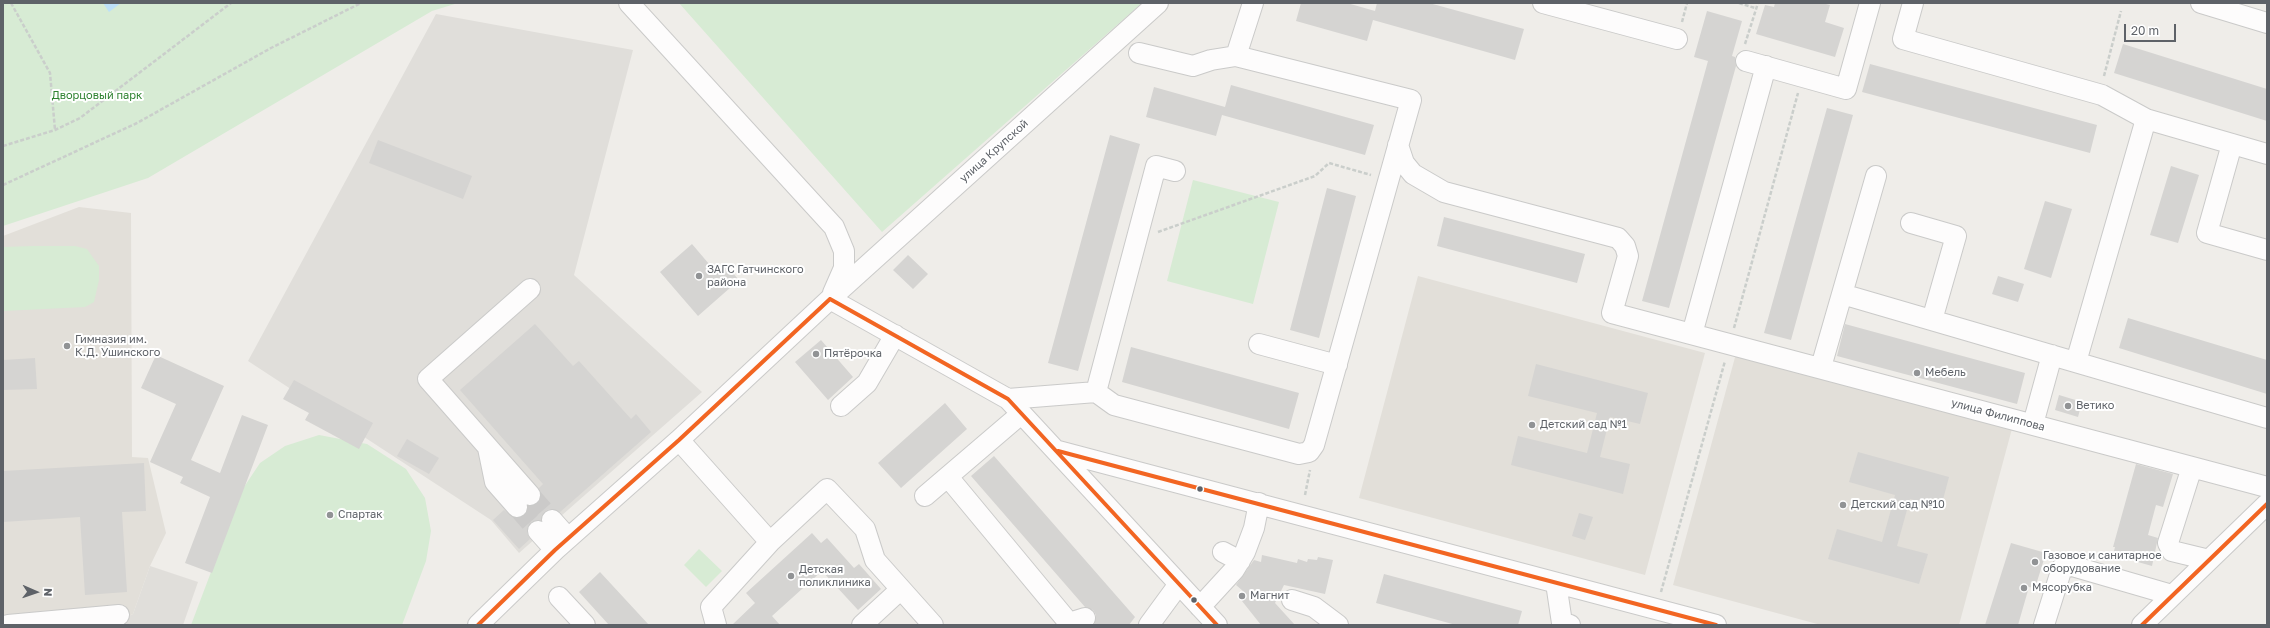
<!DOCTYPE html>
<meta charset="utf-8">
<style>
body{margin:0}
#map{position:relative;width:2270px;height:628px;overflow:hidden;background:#efede9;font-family:"Golos Text",sans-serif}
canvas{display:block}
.frame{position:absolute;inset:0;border:4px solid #5e6268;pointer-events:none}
.north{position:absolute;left:16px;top:572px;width:40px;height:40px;-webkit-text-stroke:3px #fff;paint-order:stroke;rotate:92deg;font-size:11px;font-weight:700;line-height:16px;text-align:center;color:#5e6268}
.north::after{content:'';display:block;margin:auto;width:14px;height:18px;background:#5e6268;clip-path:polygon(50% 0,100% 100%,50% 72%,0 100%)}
.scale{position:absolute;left:2124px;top:24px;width:52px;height:18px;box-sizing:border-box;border:2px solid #5e6268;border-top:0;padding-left:5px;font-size:12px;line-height:14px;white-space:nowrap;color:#5e6268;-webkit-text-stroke:3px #fff;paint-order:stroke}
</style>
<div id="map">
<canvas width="2270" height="628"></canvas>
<div class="frame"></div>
<div class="north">N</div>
<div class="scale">20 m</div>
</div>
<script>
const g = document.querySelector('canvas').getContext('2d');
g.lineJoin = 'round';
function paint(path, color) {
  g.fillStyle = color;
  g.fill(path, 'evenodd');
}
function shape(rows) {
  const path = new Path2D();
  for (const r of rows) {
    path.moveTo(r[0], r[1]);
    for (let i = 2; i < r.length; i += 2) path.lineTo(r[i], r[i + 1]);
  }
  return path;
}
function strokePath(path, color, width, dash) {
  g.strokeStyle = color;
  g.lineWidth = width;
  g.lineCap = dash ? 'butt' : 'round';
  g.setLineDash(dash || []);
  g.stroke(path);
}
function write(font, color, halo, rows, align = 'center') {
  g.font = font + ' "Golos Text",sans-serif';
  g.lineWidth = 4;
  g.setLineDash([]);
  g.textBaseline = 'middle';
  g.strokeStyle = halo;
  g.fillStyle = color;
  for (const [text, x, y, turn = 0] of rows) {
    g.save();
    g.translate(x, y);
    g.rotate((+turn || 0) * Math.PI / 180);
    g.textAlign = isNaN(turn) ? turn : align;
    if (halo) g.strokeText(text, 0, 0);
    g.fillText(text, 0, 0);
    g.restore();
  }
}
paint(shape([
 [436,14,633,50,574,275,702,392,519,553,491,520,248,361],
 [150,566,198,582,183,625,108,625,133,614]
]), '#e0deda');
paint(shape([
 [79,207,131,213,132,457,148,458,166,533,150,566,133,614,108,625,3,625,3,236],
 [1418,276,1705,353,1645,575,1359,498],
 [1737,350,2013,425,1959,625,1821,625,1673,585]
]), '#e2dfd9');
paint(shape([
 [3,3,458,3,432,11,148,178,3,226],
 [679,3,1142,3,882,232],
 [1193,180,1279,202,1253,304,1167,281],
 [33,246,75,246,87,249,99,266,99,280,94,302,85,307,3,311,3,247],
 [319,435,367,444,406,469,425,498,431,531,426,561,402,625,191,625,242,490,260,463,285,446],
 [699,549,722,571,706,587,684,565]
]), '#d7ebd4');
paint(shape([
 [103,3,121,3,109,12]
]), '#bde0f8');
paint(shape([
 [1301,3,1347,3,1375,11,1377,3,1429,3,1524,29,1515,60,1373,20,1367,41,1296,21],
 [1775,3,1822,3,1830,5,1825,22,1844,28,1835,57,1756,34,1765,5,1774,7],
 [1707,11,1742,21,1732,56,1735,57,1736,66,1669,308,1642,301,1708,61,1694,57],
 [2123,44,2267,89,2267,121,2114,73],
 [1870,64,2097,125,2090,153,1862,92],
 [1231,85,1374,125,1365,155,1222,115,1216,136,1146,117,1154,87,1225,107],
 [1827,108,1853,115,1791,340,1764,333],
 [1110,135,1140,144,1078,371,1048,363],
 [378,140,472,176,463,199,369,163],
 [2171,166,2199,175,2178,243,2150,235],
 [1327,188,1356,196,1319,338,1290,330],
 [2045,201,2072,209,2051,278,2024,269],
 [1444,217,1585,254,1577,283,1437,246],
 [692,244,715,271,724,263,739,280,698,316,660,272],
 [908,255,928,274,913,289,893,270],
 [1998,276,2024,284,2018,302,1992,294],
 [2128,318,2267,360,2267,394,2119,348],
 [535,324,573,366,579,361,631,419,636,414,651,432,560,512,549,509,544,512,541,520,531,522,527,533,530,539,519,549,493,520,504,510,514,518,524,516,528,506,537,504,541,499,539,488,543,484,460,390],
 [1845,324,2025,373,2017,404,1837,356],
 [821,340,853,377,828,400,795,362],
 [1131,347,1299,393,1289,429,1122,382],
 [156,355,224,386,191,460,220,473,242,415,268,425,212,573,185,563,210,497,180,483,183,477,150,462,176,404,141,388],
 [35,358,37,389,3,390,3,360],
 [1536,364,1648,393,1640,424,1610,417,1600,457,1630,464,1623,494,1511,465,1518,436,1587,453,1597,413,1528,396],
 [294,380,373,423,359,449,305,420,309,413,283,399],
 [2059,395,2082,402,2078,417,2055,410],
 [945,403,967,429,901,488,878,463],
 [407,439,439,458,429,474,397,456],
 [1858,452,1949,477,1941,507,1910,499,1897,546,1928,554,1919,584,1828,559,1837,529,1882,542,1895,495,1849,482],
 [994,456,1135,617,1129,625,1094,625,1096,615,1093,610,1085,607,971,476],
 [144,463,146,511,122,512,127,592,85,595,80,517,3,522,3,471],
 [2136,464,2173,474,2163,507,2156,505,2148,535,2158,538,2152,566,2113,555,2115,547,2113,547],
 [1579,513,1593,517,1585,540,1572,536],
 [812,533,821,543,827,538,854,568,859,564,881,589,858,610,822,571,772,616,780,625,732,625,755,603,746,593],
 [2011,543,2046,553,2035,588,2029,587,2018,625,1985,625],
 [1262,555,1297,563,1298,559,1307,562,1308,559,1317,560,1318,557,1333,560,1325,594,1284,585,1275,603,1295,625,1261,625,1238,596,1243,591,1236,585,1254,560,1261,562],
 [600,572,649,625,609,625,579,592],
 [1384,574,1522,611,1518,625,1456,625,1376,603]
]), '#d5d4d2');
strokePath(shape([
 [530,495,552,520],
 [517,507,538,531]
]), '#cbcac9', 20, [20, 10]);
const minor = shape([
 [629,3,834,227,844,251,844,268,833,293],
 [1543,3,1677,39],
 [1913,3,1903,39,2102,95,2146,119],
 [2201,3,2267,23],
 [1139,53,1193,66,1211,60,1236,56],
 [1746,61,1846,89,1870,3],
 [2232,144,2207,233,2267,250],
 [1398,145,1404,163,1413,174,1444,192,1618,238,1625,246,1628,256,1612,313,2267,487],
 [1911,223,1956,236,1932,320],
 [530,289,428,379,530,495],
 [1842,294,2267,418],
 [830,299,1008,399,1217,625],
 [1692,334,1766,66],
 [1259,344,1337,365],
 [2076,362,2146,119,2267,154],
 [1821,367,1876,176],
 [1096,392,1114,405,1299,454,1309,452,1314,445,1411,100,1236,56,1253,3],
 [1008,399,1096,392,1156,166,1175,171],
 [841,406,867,383,895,335],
 [2033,424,2052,355],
 [679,440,770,542],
 [488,448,495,482,517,507],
 [1058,451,1716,625],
 [2192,467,2168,543,2172,551,2209,560],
 [948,477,1069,623,1085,618],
 [925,496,1021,414],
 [552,520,568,538],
 [538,531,555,550],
 [1223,552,1240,561],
 [1556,583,1562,623,1570,625],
 [559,597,585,625],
 [1292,600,1314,607,1338,625],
 [1200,607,1234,570,1245,552,1254,528,1259,503],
 [8,625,119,615],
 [478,625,555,550,679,440,830,299,1158,3],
 [716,625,711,607,770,542,827,489,865,529,875,560,933,625],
 [862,625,900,590],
 [1149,625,1179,584],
 [2044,625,2062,568,2072,566,2172,595],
 [2142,625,2267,504]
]);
strokePath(minor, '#cacac9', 22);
strokePath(shape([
 [11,3,50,73,55,130],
 [1739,3,1755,8],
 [1682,22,1687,3],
 [1745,44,1758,3],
 [2104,76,2121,11],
 [3,146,55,130,80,118,231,3],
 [3,185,137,123,271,48,361,3],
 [1158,232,1315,176,1329,163,1371,175],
 [1734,328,1798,93],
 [1305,495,1310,470],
 [1661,592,1725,361]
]), '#cacecb', 2.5, [4, 2]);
strokePath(minor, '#fdfcfc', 20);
strokePath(shape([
 [830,299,1008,399,1217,625],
 [1058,451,1716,625],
 [478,625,555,550,679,440,830,299],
 [2142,625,2267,504]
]), '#f26522', 4);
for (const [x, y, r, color] of [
 [699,276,4,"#919395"],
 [67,346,4,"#919395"],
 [816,354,4,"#919395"],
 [1917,373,4,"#919395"],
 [2068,406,4,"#919395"],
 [1532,425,4,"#919395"],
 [1200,489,3.5,"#5e6268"],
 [1843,505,4,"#919395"],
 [330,515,4,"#919395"],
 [2035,562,4,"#919395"],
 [791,576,4,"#919395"],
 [2024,588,4,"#919395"],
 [1242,596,4,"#919395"],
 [1194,600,3.5,"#5e6268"]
]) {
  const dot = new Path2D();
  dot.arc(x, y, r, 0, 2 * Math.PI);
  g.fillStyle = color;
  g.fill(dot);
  strokePath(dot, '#fff', 1.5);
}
write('11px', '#308332', '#fff', [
 ["Дворцовый парк",97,96]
]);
write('11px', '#5e6268', '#fff', [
 ["улица Крупской",994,151,-42],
 ["улица Филиппова",1998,415,15]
]);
write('11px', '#5e6268', '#fff', [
 ["ЗАГС Гатчинского",707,270],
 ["района",707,283],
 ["Гимназия им.",75,340],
 ["К.Д. Ушинского",75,353],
 ["Пятёрочка",824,354],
 ["Мебель",1925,373],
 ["Ветико",2076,406],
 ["Детский сад №1",1540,425],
 ["Детский сад №10",1851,505],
 ["Спартак",338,515],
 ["Газовое и санитарное",2043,556],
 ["оборудование",2043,569],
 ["Детская",799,570],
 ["поликлиника",799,583],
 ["Мясорубка",2032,588],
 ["Магнит",1250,596]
], 'left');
</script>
